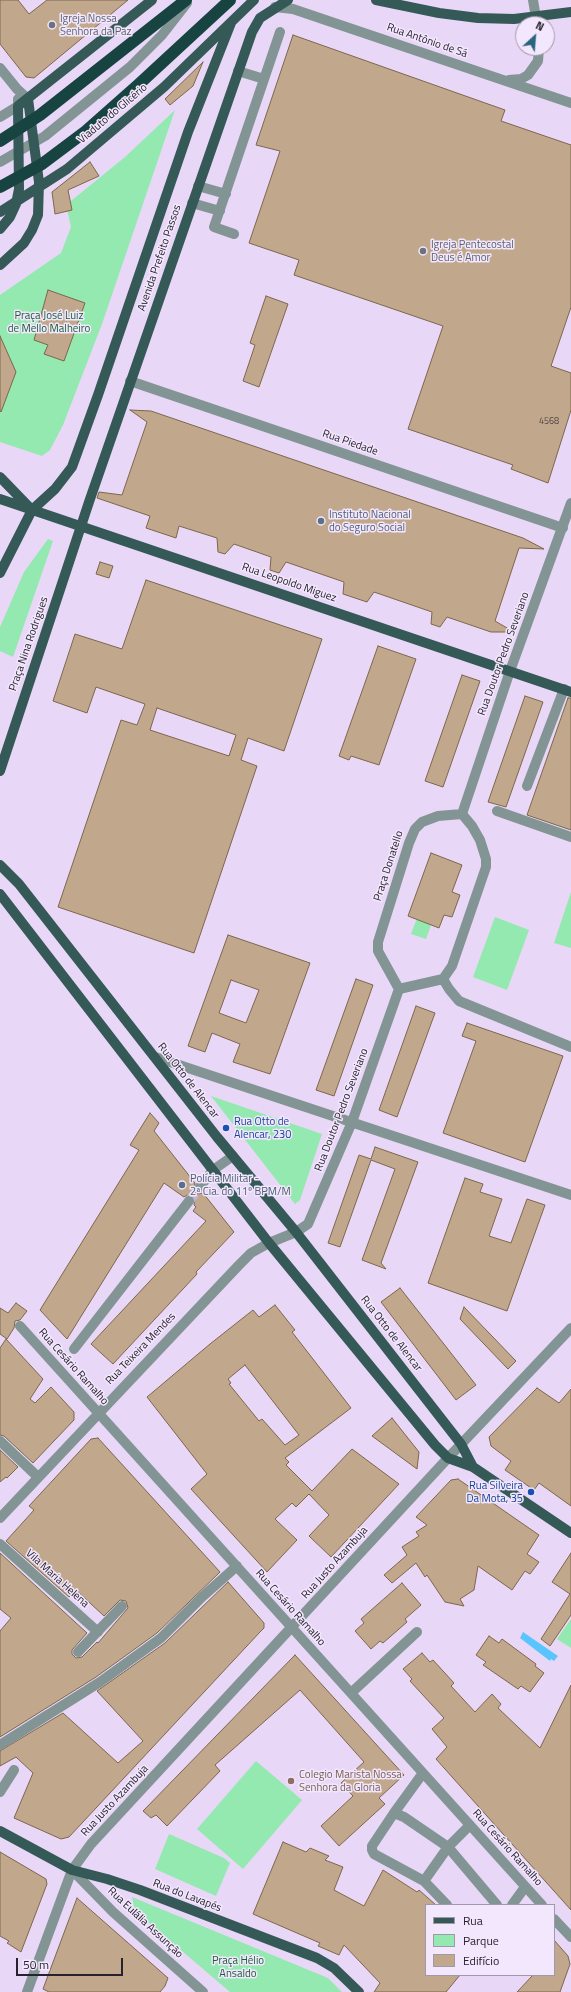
<!DOCTYPE html>
<meta charset="utf-8">
<style>
body{margin:0}
#map{position:relative;width:571px;height:1992px;overflow:hidden;background:#e9d7f8;font-family:"Titillium Web",sans-serif}
canvas{display:block}
.legend{position:absolute;left:425px;top:1904px;width:130px;height:72px;box-sizing:border-box;background:#f2e7fc;border:1px solid #a198aa;margin:0;padding:5px 7px;list-style:none;font-size:12px;color:#28222e}
.legend li{display:flex;align-items:center;gap:8px;height:20px}
.legend b{width:20px;border:1px solid #a198aa}
.north{position:absolute;left:515px;top:16px;width:40px;height:40px;box-sizing:border-box;background:#f2e7fc;border:1px solid #a198aa;border-radius:50%;rotate:26deg;font-size:11px;font-weight:700;line-height:16px;text-align:center;color:#28222e}
.north::after{content:'';display:block;margin:auto;width:14px;height:18px;background:#2a647d;clip-path:polygon(50% 0,100% 100%,50% 72%,0 100%)}
.scale{position:absolute;left:16px;top:1958px;width:107px;height:18px;box-sizing:border-box;border:2px solid #28222e;border-top:0;padding-left:5px;font-size:12px;line-height:14px;white-space:nowrap;color:#28222e;-webkit-text-stroke:3px #f2e7fc;paint-order:stroke}
</style>
<div id="map">
<canvas width="571" height="1992"></canvas>
<ul class="legend">
<li><b style="height:5px;background:#355957"></b>Rua</li>
<li><b style="height:11px;background:#93e9af"></b>Parque</li>
<li><b style="height:11px;background:#c1a88c"></b>Edifício</li>
</ul>
<div class="north">N</div>
<div class="scale">50 m</div>
</div>
<script>
const g = document.querySelector('canvas').getContext('2d');
g.lineJoin = 'round';
function paint(path, color) {
  g.fillStyle = color;
  g.fill(path, 'evenodd');
}
function shape(rows) {
  const path = new Path2D();
  for (const r of rows) {
    path.moveTo(r[0], r[1]);
    for (let i = 2; i < r.length; i += 2) path.lineTo(r[i], r[i + 1]);
  }
  return path;
}
function strokePath(path, color, width, dash) {
  g.strokeStyle = color;
  g.lineWidth = width;
  g.lineCap = dash ? 'butt' : 'round';
  g.setLineDash(dash || []);
  g.stroke(path);
}
function write(font, color, halo, rows, align = 'center') {
  g.font = font + ' "Titillium Web",sans-serif';
  g.lineWidth = 3;
  g.setLineDash([]);
  g.textBaseline = 'middle';
  g.strokeStyle = halo;
  g.fillStyle = color;
  for (const [text, x, y, turn = 0] of rows) {
    g.save();
    g.translate(x, y);
    g.rotate((+turn || 0) * Math.PI / 180);
    g.textAlign = isNaN(turn) ? turn : align;
    if (halo) g.strokeText(text, 0, 0);
    g.fillText(text, 0, 0);
    g.restore();
  }
}
paint(shape([
 [175,110,102,324,63,425,50,450,42,456,0,442,0,295,61,253,71,227,66,205,125,157],
 [48,539,53,541,13,657,0,651,0,627,24,572],
 [437,865,451,870,426,939,411,934],
 [571,892,571,948,554,943],
 [495,917,529,930,507,990,473,977],
 [211,1096,322,1134,300,1200,295,1204],
 [571,1619,571,1648,557,1639],
 [256,1761,302,1800,243,1869,197,1829],
 [169,1834,224,1858,230,1863,216,1896,155,1869],
 [132,1897,328,1978,342,1992,230,1992,135,1911]
]), '#93e9af');
paint(shape([
 [523,1632,558,1656,554,1661,551,1659,550,1661,520,1638]
]), '#59c5fc');
const building = shape([
 [0,0,18,0,29,14,47,0,128,0,34,78,26,77,0,44,0,0],
 [293,35,505,110,501,121,571,145,571,307,551,366,571,373,571,410,548,483,511,469,513,465,408,429,443,326,294,275,299,260,249,243,280,151,256,145,293,35],
 [203,62,193,86,170,105,165,99,203,62],
 [90,162,99,176,68,190,72,210,55,214,52,192,90,162],
 [48,290,85,303,64,361,44,354,48,345,34,340,48,290],
 [266,296,288,304,259,387,243,381,255,345,250,343,266,296],
 [0,336,16,372,1,412,0,411,0,336],
 [130,410,151,411,523,538,544,549,519,548,495,621,514,632,491,632,447,617,440,627,431,624,432,612,374,592,367,602,343,594,344,582,286,562,279,573,270,570,271,557,234,544,225,554,218,552,217,538,179,526,176,538,146,528,150,516,97,498,99,492,122,495,147,422,130,410],
 [100,562,113,566,109,578,96,574,100,562],
 [146,580,322,639,284,751,248,738,241,760,257,766,194,953,58,907,121,720,137,725,145,704,96,687,87,713,53,701,75,634,122,649,146,580],
 [157,708,236,735,229,756,150,730,157,708],
 [378,646,416,659,379,765,351,756,349,760,339,756,378,646],
 [462,675,480,681,443,787,425,781,462,675],
 [525,696,543,702,506,807,488,802,525,696],
 [568,698,571,698,571,830,527,815,568,698],
 [431,853,462,865,452,892,460,895,452,917,444,915,439,928,408,916,431,853],
 [228,935,310,963,270,1074,233,1062,240,1044,212,1033,205,1052,188,1046,228,935],
 [231,980,259,990,246,1023,219,1013,231,980],
 [356,979,373,985,334,1096,316,1090,356,979],
 [416,1006,435,1013,397,1117,379,1110,416,1006],
 [467,1023,563,1056,525,1162,443,1133,476,1041,462,1036,467,1023],
 [150,1113,159,1123,154,1131,195,1183,193,1191,198,1194,203,1193,234,1232,196,1272,197,1274,113,1364,91,1344,206,1221,193,1211,196,1207,194,1205,195,1199,193,1196,187,1195,184,1197,164,1183,67,1339,40,1310,139,1150,130,1145,150,1113],
 [375,1147,418,1162,381,1263,386,1269,362,1260,395,1169,371,1160,340,1247,328,1243,359,1155,371,1159,375,1147],
 [465,1178,483,1184,480,1192,502,1199,489,1236,511,1243,527,1199,545,1205,507,1311,428,1283,465,1178],
 [400,1288,476,1385,456,1400,381,1302,400,1288],
 [16,1303,27,1311,20,1320,15,1321,14,1328,7,1339,0,1334,0,1308,8,1313,16,1303],
 [275,1305,295,1330,292,1332,351,1408,285,1458,289,1462,286,1465,312,1491,352,1449,399,1484,331,1557,309,1536,329,1515,309,1494,296,1507,292,1503,275,1519,297,1540,267,1572,191,1489,207,1474,147,1397,210,1344,253,1310,259,1317,275,1305],
 [245,1365,299,1435,285,1445,262,1419,259,1421,229,1384,231,1383,228,1379,245,1365],
 [464,1307,516,1361,508,1369,460,1319,464,1307],
 [6,1339,43,1379,30,1399,35,1403,51,1387,74,1412,74,1420,33,1463,4,1436,0,1435,0,1348,6,1339],
 [537,1388,559,1403,571,1389,571,1506,539,1483,534,1490,505,1470,511,1461,491,1446,489,1437,537,1388],
 [392,1418,419,1452,417,1469,372,1436,392,1418],
 [98,1438,220,1572,157,1633,96,1677,0,1737,0,1631,11,1618,0,1609,0,1553,87,1633,72,1650,72,1654,76,1658,82,1657,97,1642,98,1643,128,1608,126,1601,120,1600,104,1616,76,1590,69,1597,6,1541,34,1510,29,1506,91,1439,98,1438],
 [0,1450,18,1467,7,1478,6,1477,0,1482,0,1450],
 [458,1479,539,1535,527,1554,539,1562,530,1574,525,1571,512,1590,478,1566,474,1590,460,1599,464,1606,445,1602,427,1575,425,1577,416,1563,392,1583,384,1575,407,1555,402,1547,419,1536,416,1532,427,1525,416,1517,451,1480,458,1479],
 [571,1553,571,1615,550,1646,541,1639,570,1594,552,1582,571,1553],
 [228,1582,264,1623,264,1628,260,1632,69,1837,61,1839,14,1818,33,1773,16,1757,0,1766,0,1751,63,1713,118,1763,143,1741,97,1691,165,1643,228,1582],
 [402,1583,421,1605,405,1619,407,1622,383,1643,380,1641,371,1649,355,1631,364,1623,361,1619,402,1583],
 [489,1636,499,1643,502,1639,536,1664,535,1666,544,1673,530,1692,521,1686,518,1689,483,1665,486,1662,476,1655,489,1636],
 [422,1653,430,1662,433,1660,454,1683,451,1686,475,1712,492,1694,501,1704,498,1708,540,1748,571,1685,571,1910,436,1759,447,1747,432,1729,444,1718,410,1681,412,1679,403,1669,422,1653],
 [295,1655,404,1775,379,1798,385,1804,339,1846,321,1826,353,1796,341,1783,364,1762,300,1690,215,1765,220,1771,167,1826,156,1815,151,1818,143,1811,295,1655],
 [283,1842,306,1852,310,1848,329,1856,325,1860,343,1867,334,1890,364,1906,383,1870,417,1892,419,1890,436,1905,426,1905,426,1975,460,1975,446,1992,374,1992,380,1983,344,1945,339,1955,318,1946,320,1943,253,1914,283,1842],
 [0,1852,46,1879,47,1884,21,1952,7,1943,9,1941,0,1936,0,1852],
 [77,1898,168,1978,165,1986,160,1992,49,1992,43,1989,77,1898],
 [554,1940,568,1956,570,1964,560,1992,517,1992,533,1975,554,1975,554,1940]
]);
paint(building, '#c1a88c');
strokePath(building, '#7d664c', 1);
strokePath(shape([
 [189,1201,199,1188]
]), '#c2b3d0', 10, [10, 5]);
strokePath(shape([
 [533,0,537,24],
 [275,7,293,9,571,103],
 [0,68,17,89,28,99],
 [238,71,264,79],
 [509,80,521,79,528,75,538,61,539,48],
 [0,117,18,106,18,99],
 [0,162,45,136,130,67,162,35,187,3],
 [198,186,226,194],
 [192,203,220,211],
 [234,234,214,227,280,32],
 [130,381,563,528],
 [527,786,564,689],
 [497,811,571,837],
 [462,814,472,826,480,840,486,859,486,867,452,966,443,979,399,989,378,951,378,942,409,843,415,829,422,822,438,816,462,814],
 [462,814,510,671,571,503],
 [443,979,449,989,459,1001,571,1047],
 [155,1057,571,1195],
 [199,1188,213,1170,233,1156],
 [20,1326,542,1905],
 [74,1349,189,1201],
 [0,1441,38,1477],
 [0,1518,239,1265,251,1253,269,1243,296,1232,308,1224,352,1122,399,989],
 [0,1544,98,1632],
 [78,1652,122,1606],
 [351,1693,417,1632],
 [0,1745,100,1682,161,1638,202,1597,237,1566],
 [0,1792,14,1770],
 [394,1813,423,1773],
 [72,1870,113,1912,203,1992],
 [424,1881,448,1847,470,1825],
 [447,1905,424,1881,374,1854,372,1850,372,1846,394,1813,404,1817,448,1847,497,1905],
 [512,1905,525,1887],
 [554,1919,571,1937],
 [27,1992,72,1870,91,1844,448,1458,571,1328]
]), '#829594', 10);
strokePath(shape([
 [376,0,439,13,478,18,514,19,571,12],
 [0,212,67,169,164,87,254,0],
 [0,229,10,217,16,204,19,189,18,106,152,0],
 [0,265,24,243,32,230,38,215,39,182,28,99],
 [0,477,30,508],
 [0,499,571,692],
 [0,573,32,510,55,489,72,467,98,395,188,132,231,23],
 [0,771,89,502,252,32,260,18,288,0],
 [0,865,19,884,217,1137,296,1232,461,1444,473,1467],
 [0,894,269,1243,435,1445,448,1458,473,1467,571,1533],
 [0,1831,72,1870,107,1879,140,1890,317,1958,334,1968,359,1992]
]), '#355957', 10);
strokePath(shape([
 [0,141,40,115,186,0],
 [0,187,42,164,86,131,138,85,230,0]
]), '#174441', 12);
for (const [x, y, r, color] of [
 [52,25,4,"#6b7280"],
 [423,251,4,"#6b7280"],
 [321,521,4,"#5c6f8a"],
 [226,1128,4,"#1a4fb4"],
 [182,1185,4,"#5c6f8a"],
 [531,1492,4,"#1a4fb4"],
 [291,1781,4,"#8d6e63"]
]) {
  const dot = new Path2D();
  dot.arc(x, y, r, 0, 2 * Math.PI);
  g.fillStyle = color;
  g.fill(dot);
  strokePath(dot, '#f2e7fc', 1.5);
}
write('9px', '#4e4446', null, [
 ["4568",549,422]
]);
write('11px', '#5b616d', '#f2e7fc', [
 ["Igreja Nossa",60,19],
 ["Senhora da Paz",60,32],
 ["Igreja Pentecostal",431,245],
 ["Deus é Amor",431,258]
], 'left');
write('11px', '#28222e', '#f2e7fc', [
 ["Rua Antônio de Sá",427,41,19],
 ["Viaduto do Glicério",113,114,-40],
 ["Avenida Prefeito Passos",160,258,-71],
 ["Rua Piedade",350,443,19],
 ["Rua Leopoldo Miguez",289,583,19],
 ["Praça Nina Rodrigues",29,644,-71],
 ["Rua Doutor Pedro Severiano",504,654,-70],
 ["Praça Donatello",389,866,-72],
 ["Rua Otto de Alencar",188,1081,52],
 ["Rua Doutor Pedro Severiano",342,1110,-69],
 ["Rua Otto de Alencar",391,1334,52],
 ["Rua Teixeira Mendes",141,1349,-46],
 ["Rua Cesário Ramalho",73,1367,48],
 ["Rua Justo Azambuja",335,1563,-48],
 ["Vila Maria Helena",57,1579,42],
 ["Rua Cesário Ramalho",290,1608,48],
 ["Rua Justo Azambuja",115,1801,-47],
 ["Rua Cesário Ramalho",507,1848,48],
 ["Rua do Lavapés",187,1896,21],
 ["Rua Eulália Assunção",145,1923,43]
]);
write('11px', '#175d36', '#f2e7fc', [
 ["Praça José Luiz",49,316],
 ["de Mello Malheiro",49,329],
 ["Praça Hélio",238,1961],
 ["Ansaldo",238,1974]
]);
write('11px', '#4e5e75', '#f2e7fc', [
 ["Instituto Nacional",329,515],
 ["do Seguro Social",329,528],
 ["Polícia Militar -",190,1179],
 ["2ª Cia. do 11º BPM/M",190,1192]
], 'left');
write('11px', '#164399', '#f2e7fc', [
 ["Rua Otto de",234,1122],
 ["Alencar, 230",234,1135],
 ["Rua Silveira",523,1486,"right"],
 ["Da Mota, 35",523,1499,"right"]
], 'left');
write('11px', '#785e54', '#f2e7fc', [
 ["Colegio Marista Nossa",299,1775],
 ["Senhora da Gloria",299,1788]
], 'left');
</script>
